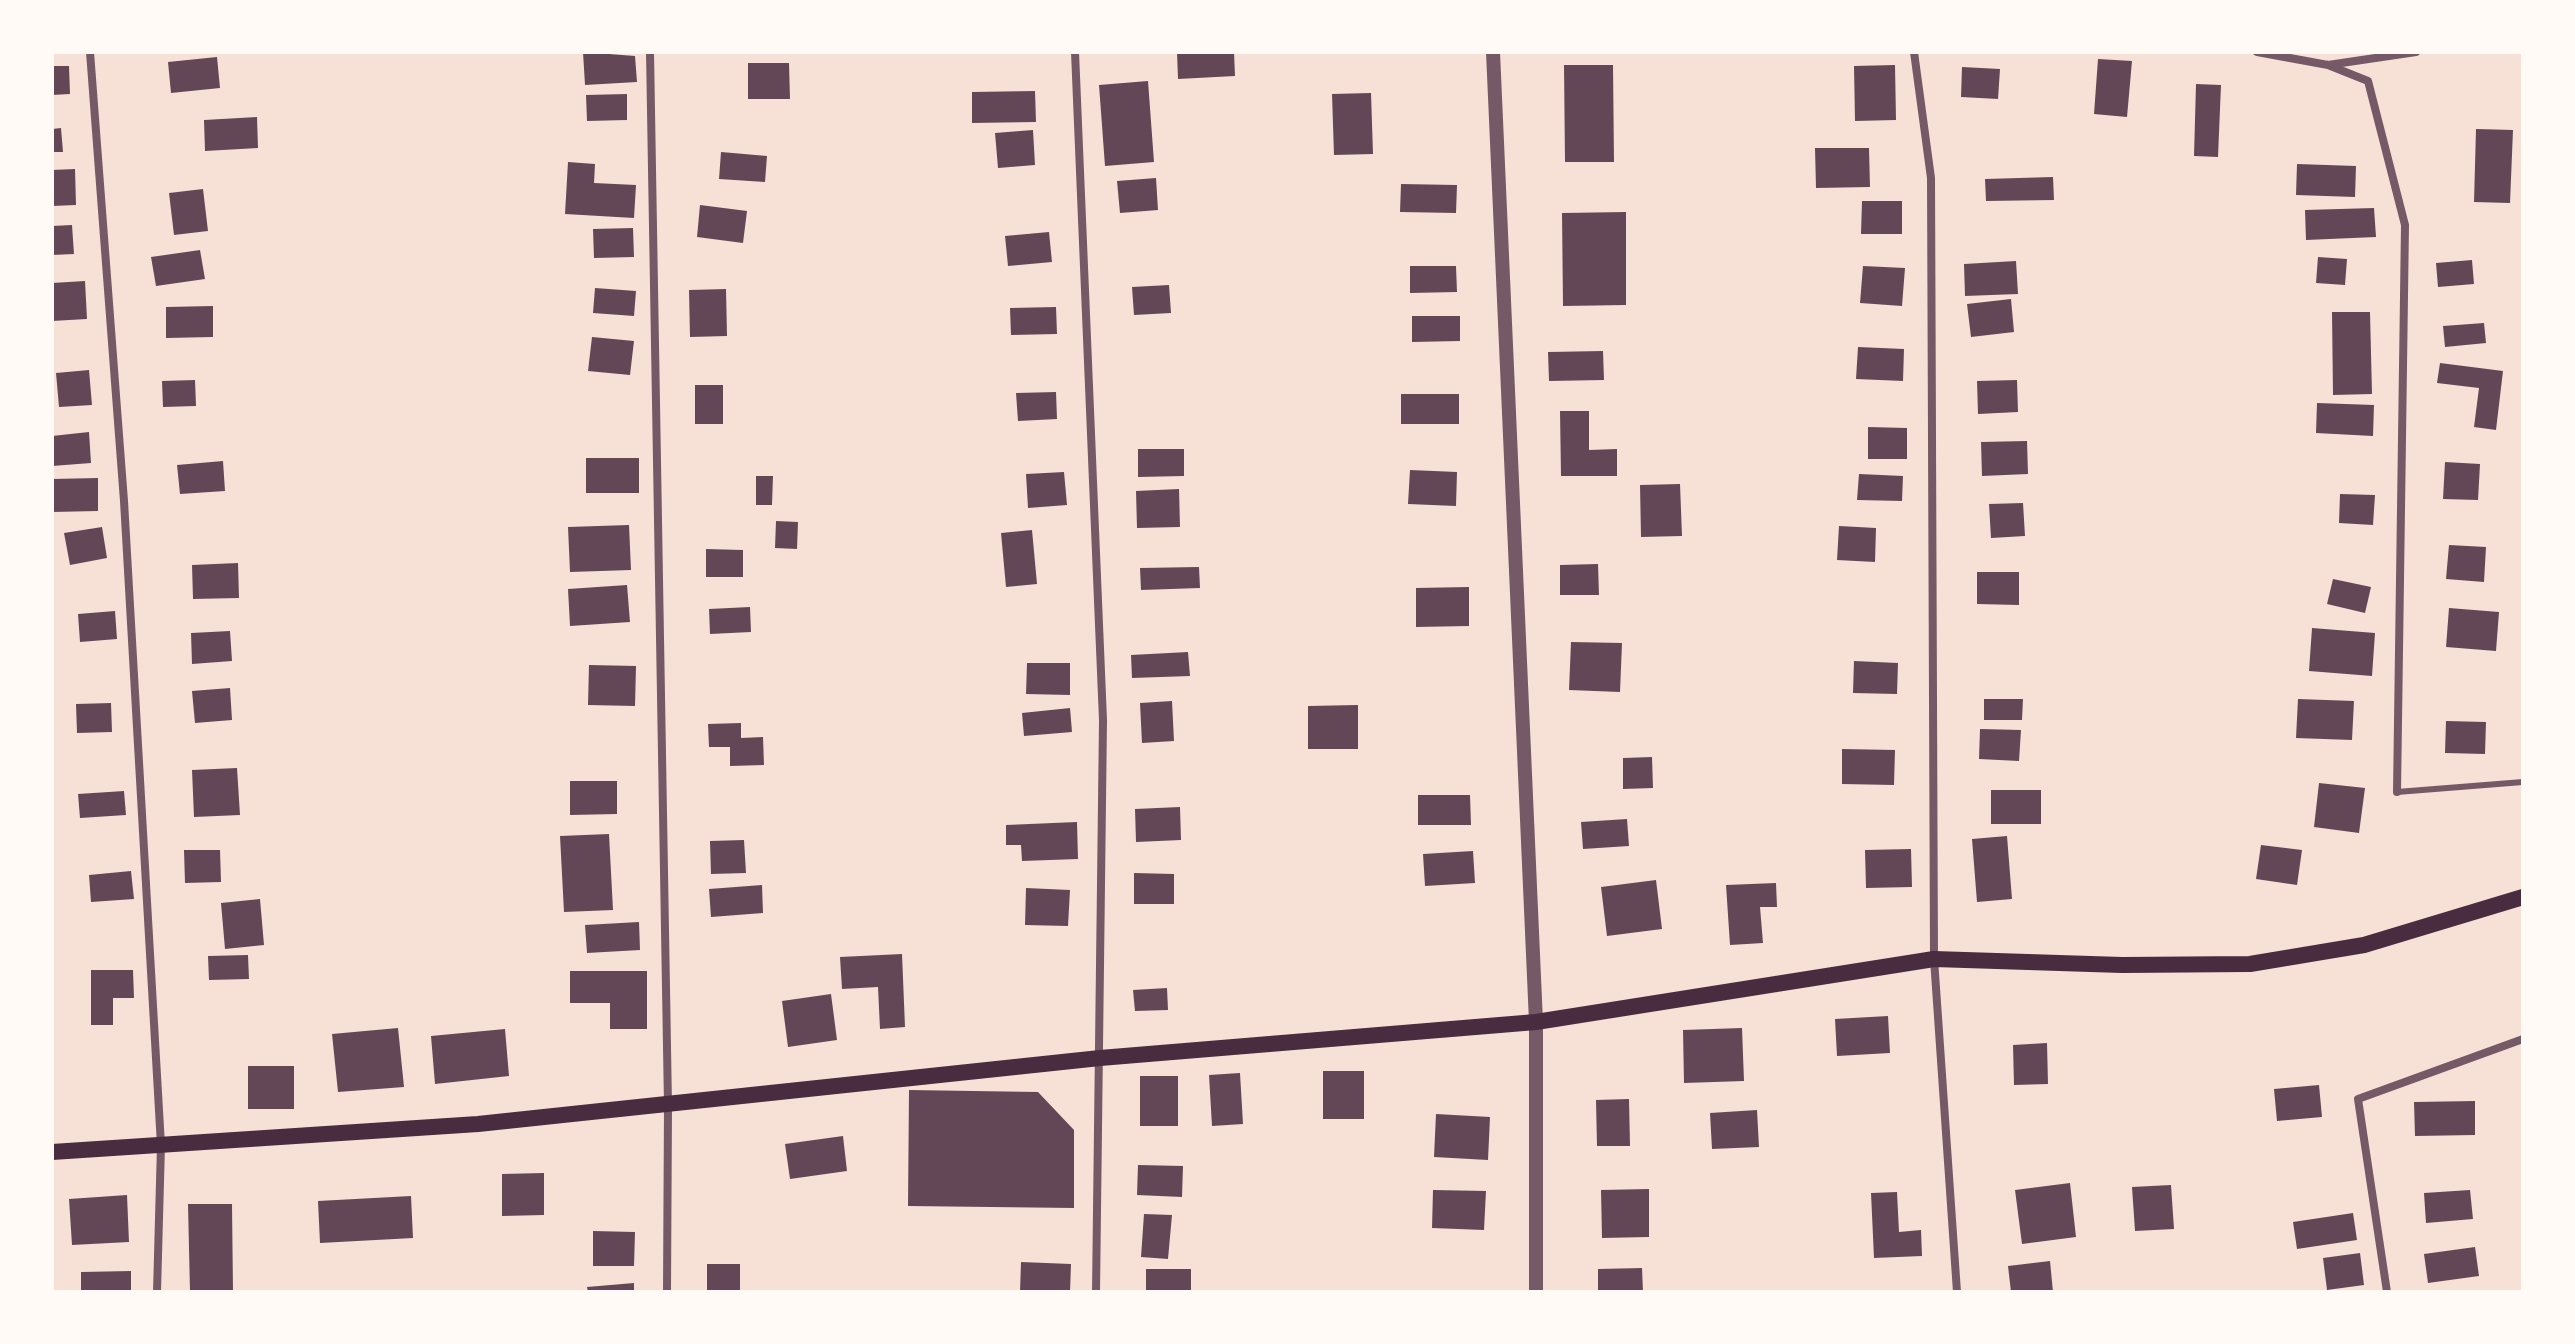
<!DOCTYPE html>
<style>
body{margin:0}
#map{position:relative;width:2575px;height:1344px;overflow:hidden;background:#f7e1d7;font-family:Helvetica,sans-serif}
canvas{display:block}
.frame{position:absolute;inset:0;border:54px solid #fffaf5;pointer-events:none}
</style>
<div id="map">
<canvas width="2575" height="1344"></canvas>
<div class="frame"></div>
</div>
<script>
const g = document.querySelector('canvas').getContext('2d');
g.lineJoin = 'round';
function paint(path, color) {
  g.fillStyle = color;
  g.fill(path, 'evenodd');
}
function shape(rows) {
  const path = new Path2D();
  for (const r of rows) {
    path.moveTo(r[0], r[1]);
    for (let i = 2; i < r.length; i += 2) path.lineTo(r[i], r[i + 1]);
  }
  return path;
}
function strokePath(path, color, width, dash) {
  g.strokeStyle = color;
  g.lineWidth = width;
  g.lineCap = dash ? 'butt' : 'round';
  g.setLineDash(dash || []);
  g.stroke(path);
}
paint(shape([
 [583,52,635,56,637,82,585,85],
 [1177,52,1234,52,1235,76,1178,79],
 [217,57,220,88,171,93,168,62],
 [2098,59,2132,61,2127,117,2094,114],
 [748,63,789,63,790,99,748,99],
 [1564,65,1613,65,1614,162,1565,162],
 [1895,65,1896,120,1855,121,1854,66],
 [52,66,69,66,70,94,52,95],
 [1962,67,2000,69,1998,99,1961,97],
 [1148,81,1154,162,1105,166,1099,85],
 [2196,84,2221,85,2218,157,2194,156],
 [1035,91,1036,122,972,123,972,92],
 [1371,93,1373,154,1334,155,1332,94],
 [627,94,627,120,587,121,586,95],
 [257,117,258,148,205,151,204,120],
 [61,128,63,152,52,152,52,129],
 [2476,129,2513,130,2510,203,2474,202],
 [1033,130,1035,165,998,168,995,133],
 [1815,148,1869,148,1870,187,1816,188],
 [721,152,767,156,765,182,719,179],
 [568,162,595,164,594,183,636,185,634,218,565,214],
 [2297,164,2356,166,2355,197,2296,195],
 [75,169,76,205,52,206,52,170],
 [2053,177,2054,200,1986,201,1985,179],
 [1156,178,1158,210,1120,213,1117,181],
 [1401,184,1457,185,1456,213,1400,212],
 [203,189,208,231,174,235,169,193],
 [1862,201,1902,201,1902,234,1861,234],
 [700,205,747,211,743,243,697,237],
 [2374,208,2376,237,2306,240,2305,210],
 [1626,212,1626,305,1563,306,1562,213],
 [72,225,74,254,52,255,52,226],
 [633,228,634,257,594,258,593,229],
 [1049,232,1052,262,1008,266,1005,236],
 [200,250,205,279,156,286,151,257],
 [2318,257,2347,259,2345,285,2316,283],
 [2472,260,2474,284,2438,287,2436,263],
 [2016,261,2018,294,1965,296,1964,264],
 [1410,266,1456,266,1457,292,1410,293],
 [1863,266,1905,268,1902,306,1860,303],
 [85,281,87,319,52,321,52,283],
 [1169,285,1171,313,1134,315,1132,287],
 [595,288,636,291,634,316,593,313],
 [726,289,727,336,690,337,689,290],
 [2011,299,2014,332,1971,337,1967,304],
 [213,306,213,337,166,338,166,307],
 [1056,307,1057,334,1011,335,1010,308],
 [2332,312,2370,312,2372,394,2333,395],
 [1412,316,1460,316,1460,341,1412,342],
 [2484,323,2486,343,2445,347,2443,326],
 [592,337,634,341,630,375,588,371],
 [1858,347,1904,349,1903,381,1856,379],
 [1603,351,1604,380,1549,381,1548,352],
 [2440,363,2503,371,2496,430,2474,427,2479,388,2437,383],
 [89,370,92,405,59,407,56,373],
 [195,380,196,406,163,407,162,381],
 [2017,380,2018,412,1978,414,1977,381],
 [695,385,723,385,723,424,695,424],
 [1056,392,1057,419,1018,421,1016,393],
 [1401,394,1459,394,1459,424,1401,424],
 [2317,403,2374,405,2373,436,2316,433],
 [1560,411,1589,411,1589,450,1617,449,1617,476,1561,476],
 [1868,427,1907,428,1907,459,1868,459],
 [89,432,91,463,52,466,52,436],
 [2027,441,2028,474,1982,476,1981,442],
 [1138,449,1184,449,1184,476,1138,477],
 [586,458,639,458,639,493,586,493],
 [223,461,225,491,180,494,177,465],
 [2445,462,2480,464,2478,500,2443,499],
 [1410,470,1457,472,1456,506,1408,504],
 [1064,472,1067,505,1028,508,1026,474],
 [1859,474,1903,476,1902,501,1857,500],
 [756,476,773,476,772,505,756,505],
 [98,478,98,511,52,512,52,479],
 [1680,484,1682,536,1641,537,1640,485],
 [1179,489,1180,527,1137,528,1136,491],
 [2340,494,2375,495,2373,525,2339,523],
 [2023,503,2025,536,1991,538,1989,504],
 [776,521,798,522,797,549,775,548],
 [629,525,631,570,570,572,568,527],
 [1839,526,1876,528,1875,562,1837,560],
 [102,527,107,558,70,565,64,533],
 [1032,530,1037,584,1006,587,1001,533],
 [2449,545,2486,547,2484,582,2446,579],
 [706,549,743,550,743,577,706,577],
 [238,563,239,598,193,599,192,565],
 [1598,564,1599,595,1560,595,1560,565],
 [1199,567,1200,588,1141,590,1140,568],
 [1977,572,2019,572,2019,605,1977,604],
 [2333,579,2371,587,2365,613,2327,604],
 [627,585,630,622,570,626,568,589],
 [1469,587,1469,626,1416,627,1416,588],
 [750,607,751,632,710,634,709,609],
 [2449,608,2499,612,2496,651,2446,647],
 [115,611,117,639,80,642,78,614],
 [2312,628,2375,633,2372,676,2309,671],
 [230,631,232,661,192,664,191,633],
 [1571,642,1622,643,1620,692,1569,690],
 [1188,652,1190,676,1132,678,1131,655],
 [1854,661,1898,663,1897,694,1853,693],
 [1027,663,1070,663,1070,695,1026,694],
 [589,665,636,666,635,706,588,705],
 [230,688,232,720,195,723,192,691],
 [1984,699,2023,699,2022,720,1984,720],
 [2298,699,2354,701,2352,740,2296,738],
 [1172,701,1174,741,1142,743,1140,703],
 [111,703,112,732,77,733,76,704],
 [1358,705,1358,749,1308,749,1308,706],
 [1070,708,1072,732,1024,736,1022,713],
 [2446,721,2486,722,2485,754,2445,753],
 [741,723,741,738,763,737,764,765,730,766,730,747,709,747,708,724],
 [1980,729,2021,730,2019,761,1979,759],
 [1842,749,1895,750,1894,785,1842,784],
 [1652,757,1653,788,1623,789,1623,758],
 [237,768,240,815,194,817,192,770],
 [570,781,617,781,617,814,570,815],
 [2319,783,2365,788,2359,833,2314,827],
 [1991,790,2041,790,2041,824,1991,824],
 [124,791,126,815,80,818,78,794],
 [1418,795,1470,795,1471,825,1418,825],
 [1180,807,1181,840,1136,842,1135,809],
 [1627,819,1629,846,1583,849,1581,822],
 [1077,822,1078,859,1022,861,1021,845,1006,845,1006,825],
 [609,834,613,910,564,912,560,836],
 [2007,836,2012,899,1977,902,1972,839],
 [744,840,746,873,711,874,710,841],
 [2261,845,2302,850,2297,885,2256,879],
 [1911,849,1912,887,1866,888,1865,850],
 [184,850,220,850,221,882,185,883],
 [1473,851,1475,883,1425,886,1423,854],
 [131,871,134,899,91,902,89,875],
 [1134,873,1174,874,1174,904,1134,904],
 [1656,880,1662,929,1607,936,1601,887],
 [1776,883,1777,907,1760,907,1763,943,1730,945,1726,885],
 [762,885,763,913,711,917,709,889],
 [1026,888,1070,890,1068,926,1025,925],
 [260,899,264,945,225,949,221,903],
 [639,922,640,950,587,953,585,925],
 [902,954,905,1027,880,1029,878,987,842,989,840,957],
 [248,955,249,979,209,980,208,956],
 [91,970,133,970,134,998,113,998,113,1025,91,1025],
 [570,971,647,971,647,1029,610,1029,610,1003,570,1003],
 [1167,988,1168,1010,1135,1011,1133,990],
 [831,994,837,1040,788,1047,782,1001],
 [1888,1016,1890,1053,1837,1056,1835,1019],
 [398,1028,404,1087,338,1092,332,1034],
 [1742,1028,1744,1081,1684,1083,1683,1030],
 [505,1029,509,1076,435,1084,431,1036],
 [2047,1043,2048,1084,2014,1085,2013,1045],
 [248,1066,294,1066,294,1109,248,1109],
 [1323,1071,1364,1071,1364,1119,1323,1119],
 [1240,1073,1243,1124,1212,1126,1209,1075],
 [1140,1076,1178,1076,1178,1126,1140,1126],
 [2319,1085,2322,1117,2277,1121,2274,1089],
 [909,1090,1038,1092,1074,1130,1074,1208,908,1206],
 [1629,1099,1630,1146,1597,1146,1596,1100],
 [2475,1101,2475,1135,2415,1136,2414,1102],
 [1757,1110,1759,1147,1712,1149,1710,1113],
 [1436,1114,1490,1117,1488,1160,1434,1157],
 [843,1136,847,1171,790,1179,785,1144],
 [1138,1165,1183,1166,1182,1197,1137,1195],
 [544,1173,544,1215,502,1216,502,1174],
 [2070,1183,2076,1237,2022,1244,2015,1190],
 [2171,1185,2174,1229,2135,1231,2132,1187],
 [1649,1189,1649,1237,1602,1238,1601,1190],
 [1433,1190,1486,1191,1484,1230,1432,1228],
 [2470,1190,2473,1219,2426,1223,2424,1193],
 [1897,1192,1899,1232,1921,1230,1922,1256,1874,1258,1871,1193],
 [127,1195,129,1242,72,1245,69,1199],
 [411,1196,413,1238,320,1243,318,1201],
 [188,1204,232,1204,233,1292,190,1292],
 [2353,1213,2357,1240,2297,1249,2293,1222],
 [1144,1214,1172,1215,1168,1259,1141,1257],
 [593,1231,635,1232,634,1266,593,1266],
 [2475,1247,2479,1276,2428,1283,2424,1254],
 [2360,1253,2364,1285,2327,1290,2323,1258],
 [2050,1261,2053,1292,2011,1292,2008,1266],
 [1021,1262,1071,1264,1070,1292,1020,1292],
 [707,1264,740,1264,740,1292,707,1292],
 [1642,1268,1643,1292,1598,1292,1598,1269],
 [1146,1269,1191,1269,1191,1292,1146,1292],
 [131,1271,131,1292,81,1292,81,1272],
 [634,1283,634,1292,588,1292,587,1287]
]), '#644757');
strokePath(shape([
 [2397,792,2523,782]
]), '#755966', 6);
strokePath(shape([
 [90,52,124,501,161,1145,157,1292],
 [650,52,668,1105,667,1292],
 [1075,52,1103,720,1096,1292],
 [1914,52,1931,178,1934,959,1957,1292],
 [2257,52,2328,65,2416,52],
 [2328,65,2368,81,2405,225,2397,792],
 [2387,1292,2358,1099,2523,1039]
]), '#755966', 8);
strokePath(shape([
 [1493,52,1536,1022,1536,1292]
]), '#755966', 14);
strokePath(shape([
 [52,1152,478,1124,1100,1058,1536,1022,1934,959,2122,965,2250,964,2364,945,2523,897]
]), '#4a2c40', 16);
</script>
